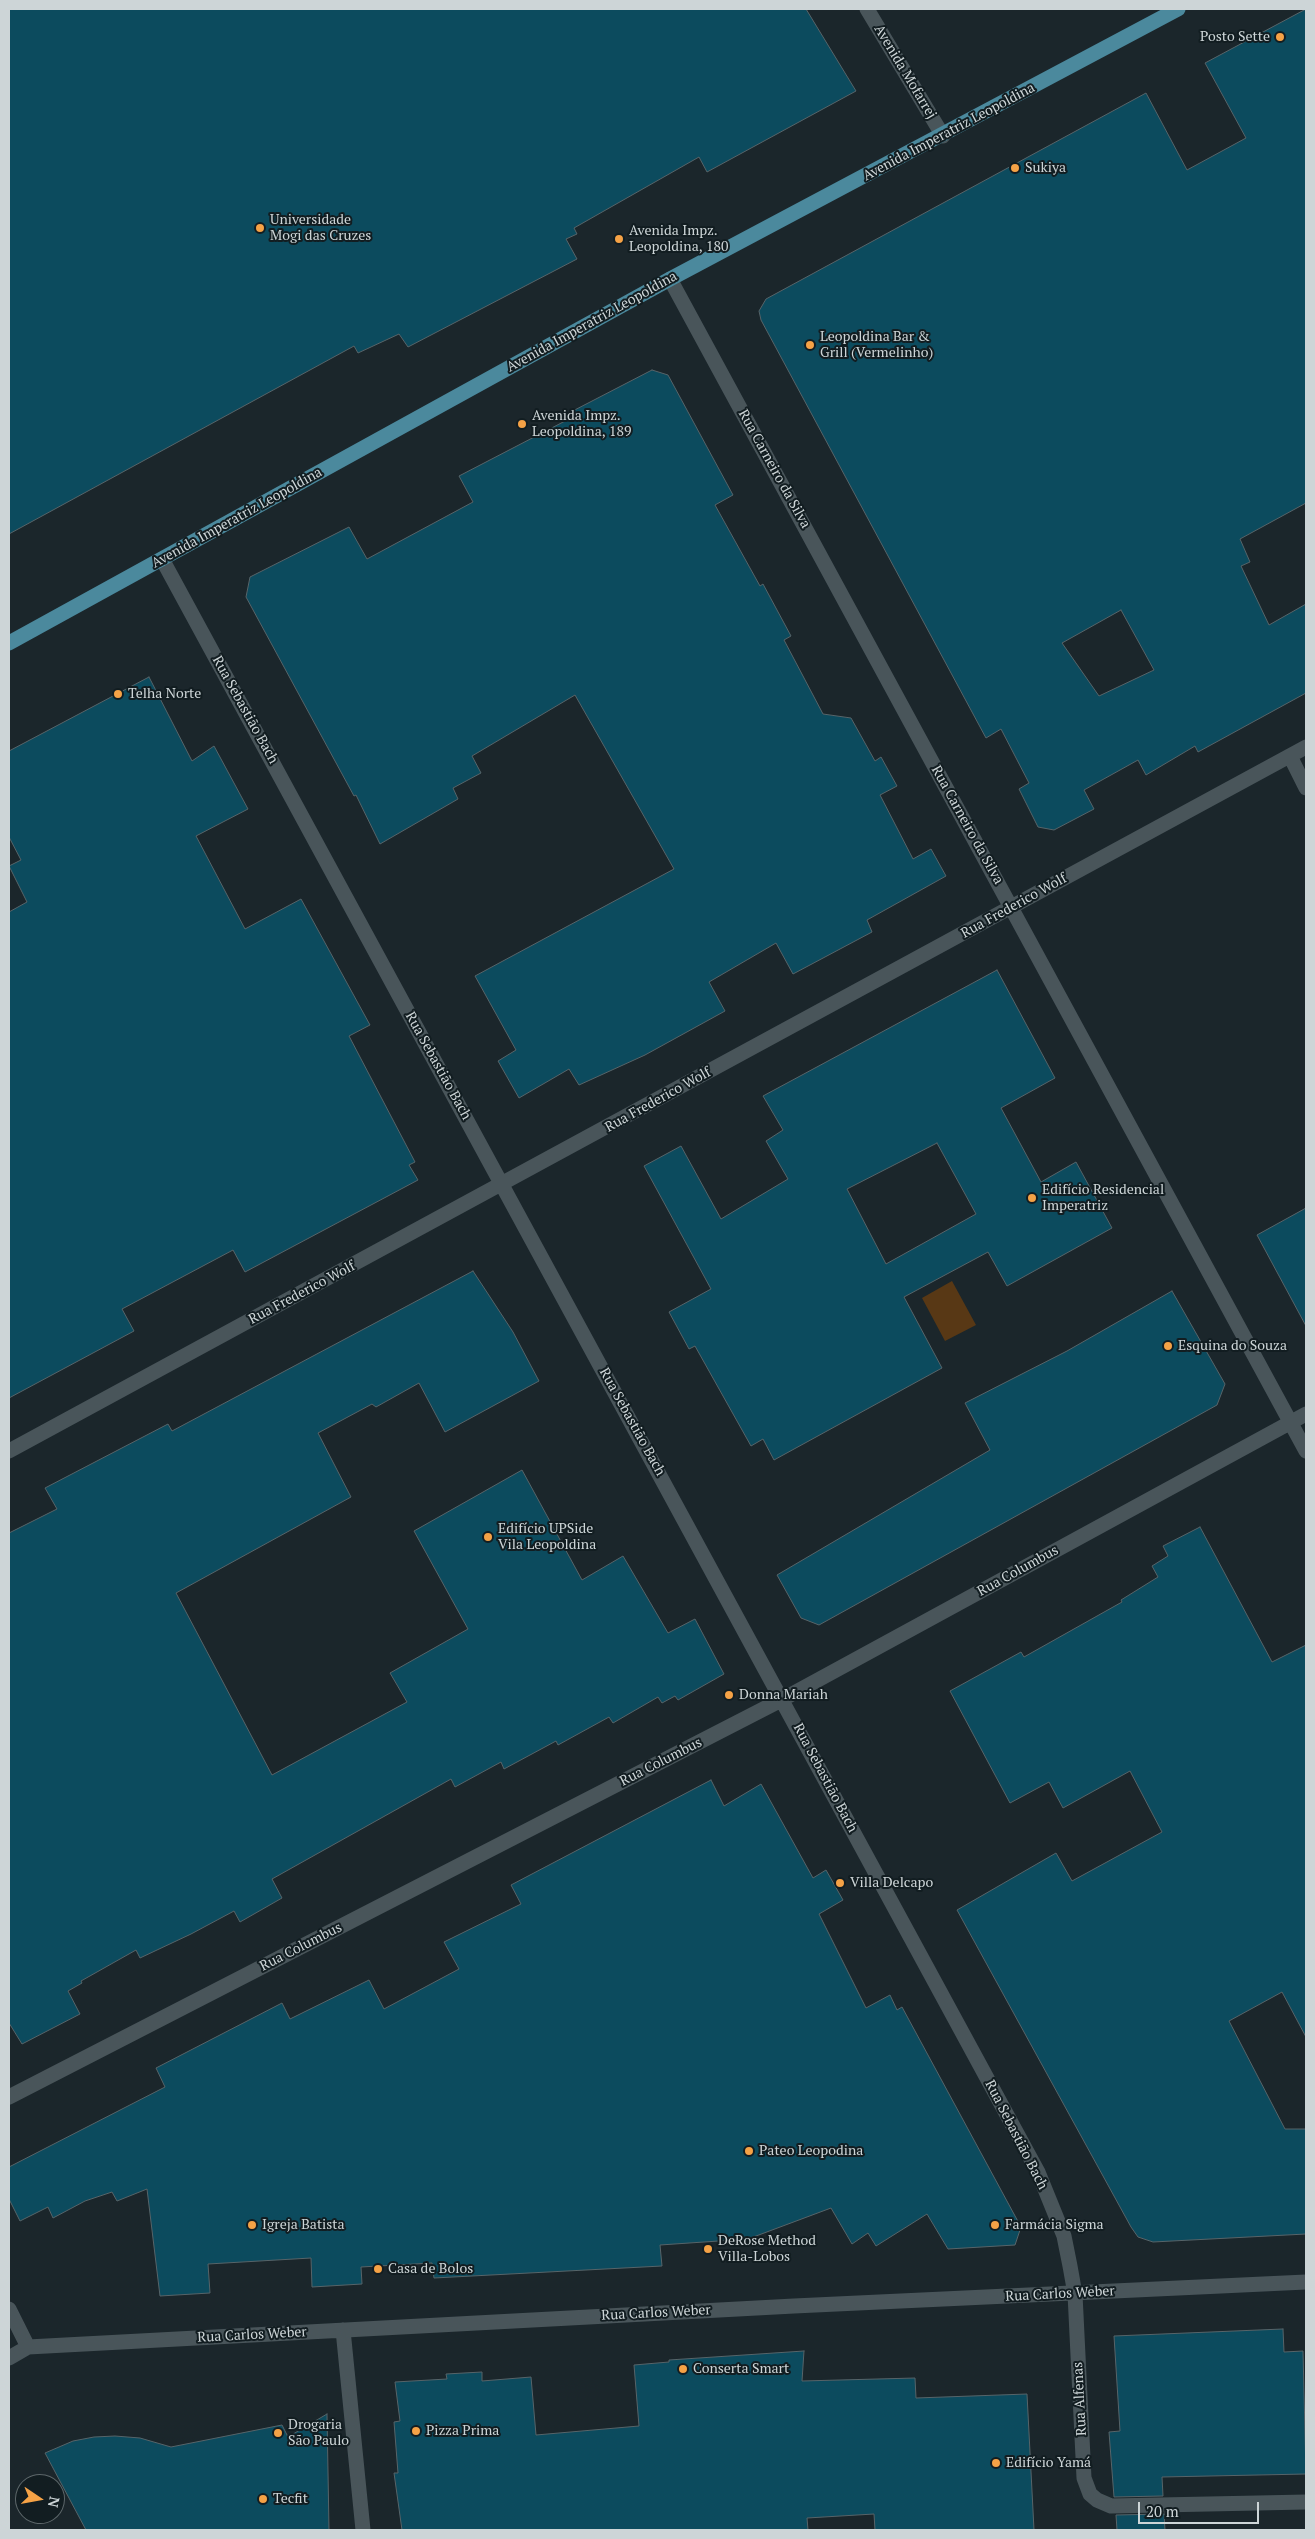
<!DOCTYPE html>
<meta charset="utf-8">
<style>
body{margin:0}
#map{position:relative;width:1315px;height:2539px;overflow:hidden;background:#1b262b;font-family:"PT Serif",serif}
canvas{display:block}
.frame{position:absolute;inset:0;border:10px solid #cdd5d7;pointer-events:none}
.north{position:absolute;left:15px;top:2474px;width:50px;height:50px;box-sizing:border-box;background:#121d21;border:1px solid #5d676a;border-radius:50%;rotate:102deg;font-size:14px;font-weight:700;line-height:20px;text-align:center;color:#cdd5d7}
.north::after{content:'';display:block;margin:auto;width:18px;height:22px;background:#f5a246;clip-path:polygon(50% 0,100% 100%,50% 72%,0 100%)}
.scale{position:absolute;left:1138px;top:2502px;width:121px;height:22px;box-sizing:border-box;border:2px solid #cdd5d7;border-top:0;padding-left:6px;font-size:15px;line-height:18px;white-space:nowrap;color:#cdd5d7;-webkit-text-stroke:4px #121d21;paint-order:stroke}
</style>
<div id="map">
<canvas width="1315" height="2539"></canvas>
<div class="frame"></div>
<div class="north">N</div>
<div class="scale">20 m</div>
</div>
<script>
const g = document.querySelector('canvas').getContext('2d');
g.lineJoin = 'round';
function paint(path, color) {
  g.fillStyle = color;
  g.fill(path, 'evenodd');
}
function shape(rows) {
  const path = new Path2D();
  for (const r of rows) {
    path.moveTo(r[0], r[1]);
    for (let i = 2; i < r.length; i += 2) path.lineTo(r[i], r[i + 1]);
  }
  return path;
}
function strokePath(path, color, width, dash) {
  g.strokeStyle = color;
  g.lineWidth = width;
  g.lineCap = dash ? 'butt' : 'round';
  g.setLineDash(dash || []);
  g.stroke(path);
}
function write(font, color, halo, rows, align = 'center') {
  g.font = font + ' "PT Serif",serif';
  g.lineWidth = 4;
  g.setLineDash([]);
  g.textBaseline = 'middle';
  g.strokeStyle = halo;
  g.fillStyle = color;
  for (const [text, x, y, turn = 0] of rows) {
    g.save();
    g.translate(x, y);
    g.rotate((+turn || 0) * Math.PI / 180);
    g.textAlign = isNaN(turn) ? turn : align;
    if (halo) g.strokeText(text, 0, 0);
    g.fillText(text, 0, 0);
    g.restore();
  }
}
paint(shape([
 [952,1281,976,1325,945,1341,922,1298]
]), '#583815');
const building = shape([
 [9,9,806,9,856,91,707,172,699,157,574,228,577,234,566,239,577,259,408,347,399,334,358,353,354,346,9,534,9,9],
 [1306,9,1306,503,1240,539,1250,562,1241,566,1269,625,1306,604,1306,693,1198,752,1195,746,1146,775,1138,760,1084,790,1094,809,1054,830,1038,827,1019,789,1029,783,1001,729,986,738,761,320,759,311,766,299,1146,93,1187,170,1246,138,1205,63,1306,9],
 [1121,610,1154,670,1099,696,1062,643,1121,610],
 [652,370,668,375,733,495,715,505,760,586,763,584,791,636,784,640,823,714,851,718,875,761,881,757,897,786,880,795,913,859,931,849,946,876,867,920,872,932,793,974,776,943,709,982,725,1011,645,1055,579,1085,569,1069,519,1098,498,1061,516,1050,475,976,674,869,575,695,472,756,481,773,453,788,458,799,380,844,356,795,354,796,246,597,250,577,349,527,367,559,473,502,459,476,567,420,565,415,652,370],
 [149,677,192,761,214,746,248,809,196,836,245,929,301,899,370,1025,349,1036,415,1162,409,1165,418,1180,245,1272,233,1250,122,1309,134,1331,9,1398,9,912,27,902,9,866,21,860,9,837,9,751,149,677],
 [997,970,1055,1078,1001,1108,1041,1182,1076,1162,1112,1228,1007,1286,988,1252,904,1297,942,1368,774,1460,763,1439,751,1446,695,1346,689,1349,669,1312,711,1289,644,1166,681,1146,721,1219,788,1179,766,1141,783,1130,763,1096,997,970],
 [937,1143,976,1214,886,1264,847,1189,937,1143],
 [1306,1208,1306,1326,1257,1235,1306,1208],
 [473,1271,513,1332,539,1381,445,1432,419,1383,376,1407,372,1404,318,1433,351,1497,176,1593,272,1775,407,1702,390,1673,468,1629,414,1531,522,1470,582,1580,623,1556,668,1633,695,1619,724,1674,678,1700,675,1696,662,1703,658,1697,613,1723,609,1717,558,1745,556,1741,504,1769,501,1762,455,1787,451,1779,272,1879,282,1898,240,1922,234,1911,191,1934,140,1958,136,1950,81,1981,82,1983,68,1991,80,2014,22,2044,9,2023,9,1533,57,1509,45,1488,168,1424,172,1431,473,1271],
 [1172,1291,1225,1384,1217,1405,819,1625,801,1618,777,1575,990,1450,965,1403,1067,1351,1172,1291],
 [1200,1527,1272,1662,1306,1645,1306,2037,1282,1992,1229,2021,1285,2129,1306,2129,1306,2234,1153,2242,1138,2237,1131,2227,957,1910,1056,1853,1072,1881,1162,1832,1130,1771,1063,1808,1049,1782,1010,1803,950,1691,1021,1652,1024,1657,1122,1602,1121,1600,1158,1577,1152,1566,1168,1556,1163,1546,1200,1527],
 [711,1780,724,1806,761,1784,813,1878,826,1870,843,1900,819,1914,866,2008,890,1995,897,2010,902,2007,1021,2227,1015,2245,948,2249,927,2214,876,2246,868,2233,852,2244,831,2208,748,2239,660,2245,662,2266,434,2278,432,2263,361,2267,362,2284,312,2287,311,2258,208,2264,210,2293,160,2296,147,2189,117,2201,112,2192,85,2201,53,2218,48,2207,20,2221,9,2199,9,2167,165,2087,156,2068,282,2003,290,2019,369,1980,384,2009,459,1969,444,1942,521,1904,511,1885,711,1780],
 [1283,2329,1284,2352,1303,2351,1306,2474,1162,2477,1163,2496,1114,2497,1109,2432,1120,2431,1114,2336,1283,2329],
 [804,2351,802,2381,915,2378,916,2398,1027,2394,1034,2530,875,2530,874,2514,807,2518,808,2530,402,2530,394,2473,398,2473,394,2422,400,2421,395,2382,447,2379,446,2374,482,2372,482,2381,531,2377,536,2435,639,2426,634,2365,669,2362,669,2360,804,2351],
 [327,2414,329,2530,86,2530,45,2453,73,2441,94,2437,115,2436,140,2438,171,2447,282,2425,288,2437,327,2414],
 [1164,2514,1165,2530,1117,2530,1116,2515,1164,2514]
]);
paint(building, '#0c4b5e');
strokePath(building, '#576469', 1);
strokePath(shape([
 [867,9,943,136],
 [670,279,1306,1451],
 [162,559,1038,2172,1064,2236,1070,2266,1075,2294,1084,2478,1090,2494,1097,2500,1111,2506,1306,2502],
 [1290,756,1306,788],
 [9,1451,1306,747],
 [9,2097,783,1699,1306,1414],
 [9,2309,28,2347],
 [343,2330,363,2530],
 [9,2358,28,2347,794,2306,1306,2282]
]), '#49555a', 15);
strokePath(shape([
 [9,643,670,279,1178,9]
]), '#4b899d', 15);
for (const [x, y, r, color] of [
 [1280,37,5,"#f5a246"],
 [1015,168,5,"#f5a246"],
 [260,228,5,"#f5a246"],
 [619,239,5,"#f5a246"],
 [810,345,5,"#f5a246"],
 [522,424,5,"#f5a246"],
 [118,694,5,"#f5a246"],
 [1032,1198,5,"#f5a246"],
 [1168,1346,5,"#f5a246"],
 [488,1537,5,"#f5a246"],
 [729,1695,5,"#f5a246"],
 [840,1883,5,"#f5a246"],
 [749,2151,5,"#f5a246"],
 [252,2225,5,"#f5a246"],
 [995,2225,5,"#f5a246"],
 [708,2249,5,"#f5a246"],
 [378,2269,5,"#f5a246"],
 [683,2369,5,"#f5a246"],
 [416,2431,5,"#f5a246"],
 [278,2433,5,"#f5a246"],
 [996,2463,5,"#f5a246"],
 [263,2499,5,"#f5a246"]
]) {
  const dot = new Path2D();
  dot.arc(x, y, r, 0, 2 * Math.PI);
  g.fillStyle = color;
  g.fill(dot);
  strokePath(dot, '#121d21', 2);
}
write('14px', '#cdd5d7', '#121d21', [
 ["Posto Sette",1270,37,"right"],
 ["Sukiya",1025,168],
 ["Universidade",270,220],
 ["Mogi das Cruzes",270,236],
 ["Avenida Impz.",629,231],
 ["Leopoldina, 180",629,247],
 ["Leopoldina Bar &",820,337],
 ["Grill (Vermelinho)",820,353],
 ["Avenida Impz.",532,416],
 ["Leopoldina, 189",532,432],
 ["Telha Norte",128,694],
 ["Edifício Residencial",1042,1190],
 ["Imperatriz",1042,1206],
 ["Esquina do Souza",1178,1346],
 ["Edifício UPSide",498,1529],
 ["Vila Leopoldina",498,1545],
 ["Donna Mariah",739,1695],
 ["Villa Delcapo",850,1883],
 ["Pateo Leopodina",759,2151],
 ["Igreja Batista",262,2225],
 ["Farmácia Sigma",1005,2225],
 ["DeRose Method",718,2241],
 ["Villa-Lobos",718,2257],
 ["Casa de Bolos",388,2269],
 ["Conserta Smart",693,2369],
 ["Drogaria",288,2425],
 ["São Paulo",288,2441],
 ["Pizza Prima",426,2431],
 ["Edifício Yamá",1006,2463],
 ["Tecfit",273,2499]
], 'left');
write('14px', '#cdd5d7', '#121d21', [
 ["Avenida Mofarrej",905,72,59],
 ["Avenida Imperatriz Leopoldina",949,132,-28],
 ["Avenida Imperatriz Leopoldina",592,322,-29],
 ["Rua Carneiro da Silva",774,469,61],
 ["Avenida Imperatriz Leopoldina",237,518,-29],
 ["Rua Sebastião Bach",245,710,61],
 ["Rua Carneiro da Silva",967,825,61],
 ["Rua Frederico Wolf",1014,906,-29],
 ["Rua Sebastião Bach",438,1066,61],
 ["Rua Frederico Wolf",658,1100,-29],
 ["Rua Frederico Wolf",302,1293,-28],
 ["Rua Sebastião Bach",632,1422,61],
 ["Rua Columbus",1018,1571,-29],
 ["Rua Columbus",661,1762,-27],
 ["Rua Sebastião Bach",825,1778,62],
 ["Rua Columbus",301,1947,-27],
 ["Rua Sebastião Bach",1016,2135,63],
 ["Rua Carlos Weber",1060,2294,-3],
 ["Rua Carlos Weber",656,2313,-3],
 ["Rua Carlos Weber",252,2335,-3],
 ["Rua Alfenas",1080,2399,-93]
]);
</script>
